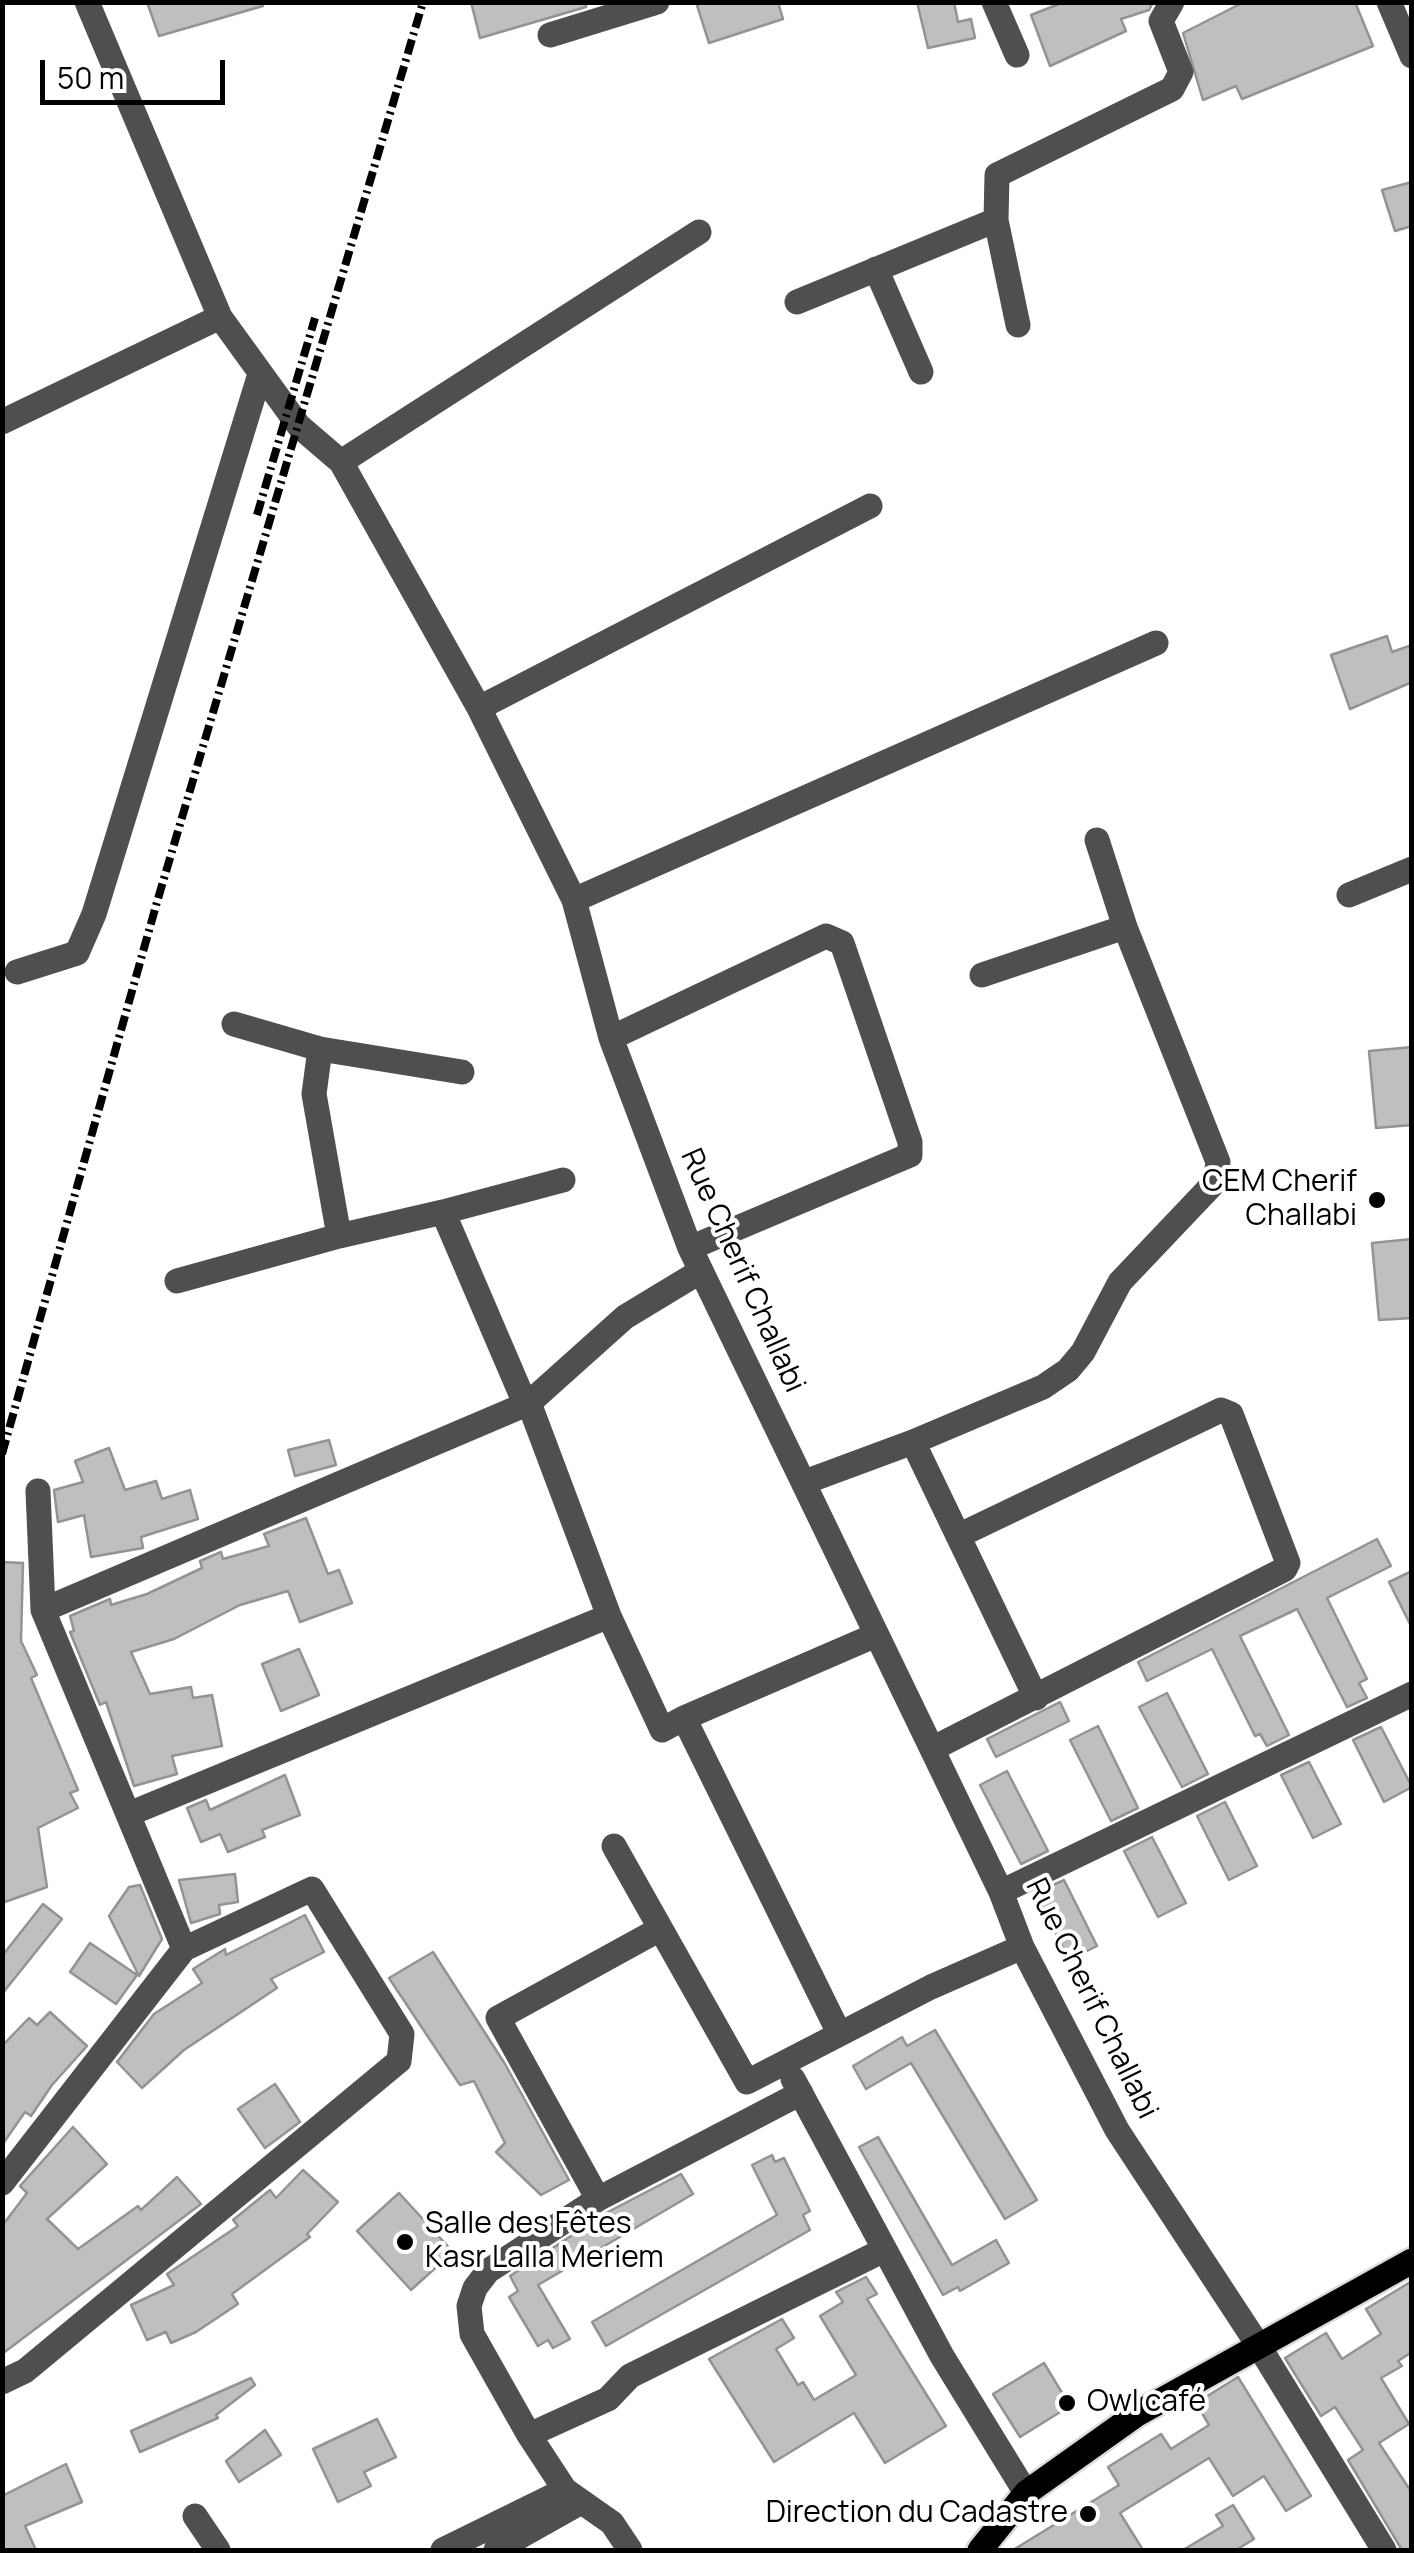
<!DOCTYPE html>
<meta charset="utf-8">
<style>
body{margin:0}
#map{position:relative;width:1414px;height:2553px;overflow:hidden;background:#fff;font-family:Manrope,sans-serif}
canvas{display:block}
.frame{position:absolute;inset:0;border:5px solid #000;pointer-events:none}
.scale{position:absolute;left:40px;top:60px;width:185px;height:45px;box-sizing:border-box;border:5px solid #000;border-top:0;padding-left:12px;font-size:30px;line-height:35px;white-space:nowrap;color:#000;-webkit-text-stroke:8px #fff;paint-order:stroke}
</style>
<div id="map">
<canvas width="1414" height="2553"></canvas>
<div class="frame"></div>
<div class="scale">50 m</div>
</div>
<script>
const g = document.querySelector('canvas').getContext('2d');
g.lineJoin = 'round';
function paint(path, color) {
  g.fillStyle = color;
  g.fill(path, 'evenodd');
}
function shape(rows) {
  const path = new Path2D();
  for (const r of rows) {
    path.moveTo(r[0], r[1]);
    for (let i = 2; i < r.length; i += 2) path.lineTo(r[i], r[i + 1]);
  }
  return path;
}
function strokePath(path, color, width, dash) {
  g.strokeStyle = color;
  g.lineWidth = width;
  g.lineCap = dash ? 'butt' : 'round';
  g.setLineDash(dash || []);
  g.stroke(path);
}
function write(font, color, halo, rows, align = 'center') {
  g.font = font + ' Manrope,sans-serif';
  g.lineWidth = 8;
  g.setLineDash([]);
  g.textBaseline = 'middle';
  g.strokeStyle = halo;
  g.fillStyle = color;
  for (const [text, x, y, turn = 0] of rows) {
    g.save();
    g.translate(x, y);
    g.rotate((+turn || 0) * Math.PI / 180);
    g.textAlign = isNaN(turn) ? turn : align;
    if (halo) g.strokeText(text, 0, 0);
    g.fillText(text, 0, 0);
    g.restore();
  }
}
const building = shape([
 [147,2,262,2,263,6,159,36,147,2],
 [471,2,586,2,586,7,480,38,471,2],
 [696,2,778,2,783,19,709,43,696,2],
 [917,2,954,2,958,22,971,19,975,38,928,48,917,2],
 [1064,2,1153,2,1149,10,1121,19,1126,31,1050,66,1031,15,1064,2],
 [1244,2,1355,2,1373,46,1242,99,1236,86,1203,100,1183,33,1244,2],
 [1412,182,1412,226,1395,231,1382,190,1412,182],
 [1387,636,1392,652,1412,645,1412,682,1350,709,1331,655,1387,636],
 [1412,1047,1412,1125,1376,1128,1369,1051,1412,1047],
 [1412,1239,1412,1318,1379,1320,1372,1243,1412,1239],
 [329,1440,336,1465,295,1476,288,1450,329,1440],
 [109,1448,125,1490,156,1481,162,1499,190,1490,198,1519,141,1537,143,1548,91,1557,84,1515,58,1522,54,1490,83,1482,75,1461,109,1448],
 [306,1518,328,1574,339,1570,352,1603,300,1622,288,1591,240,1605,174,1639,131,1652,150,1694,191,1687,193,1698,212,1695,222,1746,172,1756,177,1774,134,1786,106,1702,100,1705,70,1632,74,1631,70,1616,110,1599,111,1605,147,1594,202,1568,200,1561,221,1552,223,1559,269,1546,264,1534,306,1518],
 [1377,1539,1391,1566,1327,1598,1367,1679,1359,1683,1367,1698,1347,1707,1297,1609,1240,1636,1289,1735,1267,1746,1260,1734,1255,1736,1212,1649,1147,1681,1138,1662,1377,1539],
 [2,1562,23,1563,21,1641,37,1675,31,1678,78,1790,70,1793,78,1808,38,1828,47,1887,2,1903,2,1562],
 [1412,1571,1412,1628,1389,1582,1412,1571],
 [299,1649,319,1695,281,1711,262,1664,299,1649],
 [1167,1693,1208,1774,1182,1787,1139,1707,1167,1693],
 [1060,1702,1069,1721,996,1757,987,1739,1060,1702],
 [1098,1726,1138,1808,1111,1821,1070,1740,1098,1726],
 [1381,1727,1412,1787,1384,1802,1353,1740,1381,1727],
 [1309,1762,1341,1824,1313,1838,1281,1775,1309,1762],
 [1007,1771,1048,1851,1021,1864,980,1785,1007,1771],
 [285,1775,300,1815,262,1830,265,1837,228,1852,220,1834,201,1842,187,1808,206,1800,210,1810,285,1775],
 [1225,1802,1257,1866,1229,1880,1197,1816,1225,1802],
 [1152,1837,1186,1903,1158,1917,1124,1851,1152,1837],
 [235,1874,238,1902,219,1905,220,1914,191,1923,179,1880,235,1874],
 [1064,1880,1097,1946,1069,1960,1036,1893,1064,1880],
 [140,1885,162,1939,139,1976,109,1916,129,1887,140,1885],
 [43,1904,62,1919,2,1994,2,1956,43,1904],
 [305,1915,324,1952,271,1979,277,1988,184,2050,142,2088,117,2062,154,2014,202,1983,193,1969,225,1949,226,1955,305,1915],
 [90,1943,137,1975,116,2004,70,1972,90,1943],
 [433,1952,505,2064,569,2180,541,2195,496,2152,505,2143,474,2081,460,2085,389,1978,433,1952],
 [50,2012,87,2046,52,2085,31,2116,25,2112,2,2145,2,2046,29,2018,37,2025,50,2012],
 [935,2030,1037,2200,1005,2219,911,2063,866,2089,853,2066,902,2037,907,2046,935,2030],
 [275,2084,300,2122,265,2148,238,2109,275,2084],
 [73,2127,107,2164,47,2219,78,2249,138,2206,141,2210,177,2177,201,2204,2,2354,2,2226,27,2193,20,2186,73,2127],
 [878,2137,952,2265,996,2240,1009,2263,960,2291,958,2287,943,2295,859,2147,878,2137],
 [772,2155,775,2162,784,2158,810,2211,803,2215,810,2230,606,2346,592,2322,777,2215,752,2165,772,2155],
 [303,2170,338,2202,307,2234,310,2237,232,2294,238,2304,196,2332,171,2343,166,2332,147,2340,131,2305,174,2285,167,2274,238,2226,233,2220,270,2190,276,2198,303,2170],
 [681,2174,693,2194,538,2285,570,2339,553,2348,548,2340,538,2346,509,2297,518,2291,510,2276,606,2213,681,2174],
 [399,2193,453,2252,411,2290,357,2231,399,2193],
 [866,2277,877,2294,867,2299,946,2426,885,2463,854,2413,774,2462,709,2359,782,2319,794,2338,776,2349,798,2385,803,2382,814,2400,856,2375,820,2316,843,2302,836,2292,866,2277],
 [1412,2281,1412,2352,1398,2361,1402,2366,1381,2378,1409,2424,1379,2443,1412,2493,1412,2550,1402,2550,1348,2460,1363,2450,1335,2407,1321,2416,1285,2358,1326,2333,1342,2359,1381,2334,1366,2309,1412,2281],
 [1044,2363,1070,2406,1020,2437,993,2394,1044,2363],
 [1238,2377,1311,2496,1286,2511,1264,2476,1233,2496,1209,2458,1120,2513,1143,2550,1013,2550,1119,2485,1108,2467,1161,2434,1171,2449,1209,2425,1196,2403,1238,2377],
 [251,2378,255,2385,216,2415,218,2418,140,2452,131,2431,251,2378],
 [377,2419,396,2457,364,2472,371,2486,338,2502,313,2449,377,2419],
 [265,2430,281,2455,239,2482,226,2461,265,2430],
 [66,2464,82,2502,25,2526,36,2550,2,2550,2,2496,66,2464],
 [1233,2505,1254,2539,1236,2550,1183,2550,1223,2526,1216,2515,1233,2505]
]);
paint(building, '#bfbfbf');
strokePath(building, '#939393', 2.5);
const major = shape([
 [980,2550,1026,2493,1137,2414,1412,2261]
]);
strokePath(major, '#dbdbdb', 30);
strokePath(shape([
 [87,2,220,317,299,426,341,462,479,708,574,900,611,1038,690,1248,1001,1892,1022,1947,1117,2130,1260,2348,1384,2550],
 [994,2,1017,55],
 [1389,2,1412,56],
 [550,35,657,2],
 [996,220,1018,325],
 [876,269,921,372],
 [797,302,996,220,997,175,1172,89,1181,72,1161,21,1172,2],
 [2,422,220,317],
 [341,462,699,232],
 [479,708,870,506],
 [1349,895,1412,869],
 [574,900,1156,643],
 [17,972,77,953,94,914,260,374],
 [982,975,1125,927],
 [234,1024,320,1049],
 [611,1038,826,936,842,943,910,1142,910,1155,690,1248],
 [443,1212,339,1236,314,1094,320,1049,462,1072],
 [177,1281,339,1236],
 [913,1442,1036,1698],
 [805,1482,913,1442,1043,1387,1068,1370,1083,1352,1120,1282,1215,1182,1218,1162,1125,927,1097,840],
 [43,1610,529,1403,521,1394,443,1212,563,1180],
 [684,1718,662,1730,609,1616,529,1403,625,1317,701,1271],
 [932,1749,1285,1569,1288,1563,1231,1414,1221,1410,958,1536],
 [129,1814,609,1616],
 [614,1846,747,2082,931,1987,1022,1947],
 [1001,1892,1412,1694],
 [839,2033,684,1718,876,1635],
 [793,2079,942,2356,1026,2493],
 [2,2183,184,1949,43,1610,38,1491],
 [598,2199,498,2018,660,1929],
 [2,2382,25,2371,399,2061,402,2034,312,1889,184,1949],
 [529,2435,608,2399,630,2376,884,2250],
 [195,2516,218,2550],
 [443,2550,565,2490],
 [496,2550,581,2502],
 [630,2550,612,2523,565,2490,529,2435,472,2334,469,2306,475,2288,488,2271,598,2199,801,2093]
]), '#4f4f4f', 25);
strokePath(major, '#000', 25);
strokePath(shape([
 [257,515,315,318],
 [2,1454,157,902,423,2]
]), '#000', 8, [15, 5, 2.5, 5]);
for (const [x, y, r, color] of [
 [1377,1200,10,"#000"],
 [405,2242,10,"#000"],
 [1067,2403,10,"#000"],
 [1088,2514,10,"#000"]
]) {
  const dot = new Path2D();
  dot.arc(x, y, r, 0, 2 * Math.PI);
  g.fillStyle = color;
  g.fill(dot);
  strokePath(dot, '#fff', 4);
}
write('30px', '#000', '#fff', [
 ["CEM Cherif",1357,1183],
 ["Challabi",1357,1217],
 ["Salle des Fêtes",425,2225,"left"],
 ["Kasr Lalla Meriem",425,2259,"left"],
 ["Owl café",1087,2403,"left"],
 ["Direction du Cadastre",1068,2514]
], 'right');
write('30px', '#000', '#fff', [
 ["Rue Cherif Challabi",742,1271,66],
 ["Rue Cherif Challabi",1091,1999,64]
]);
</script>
